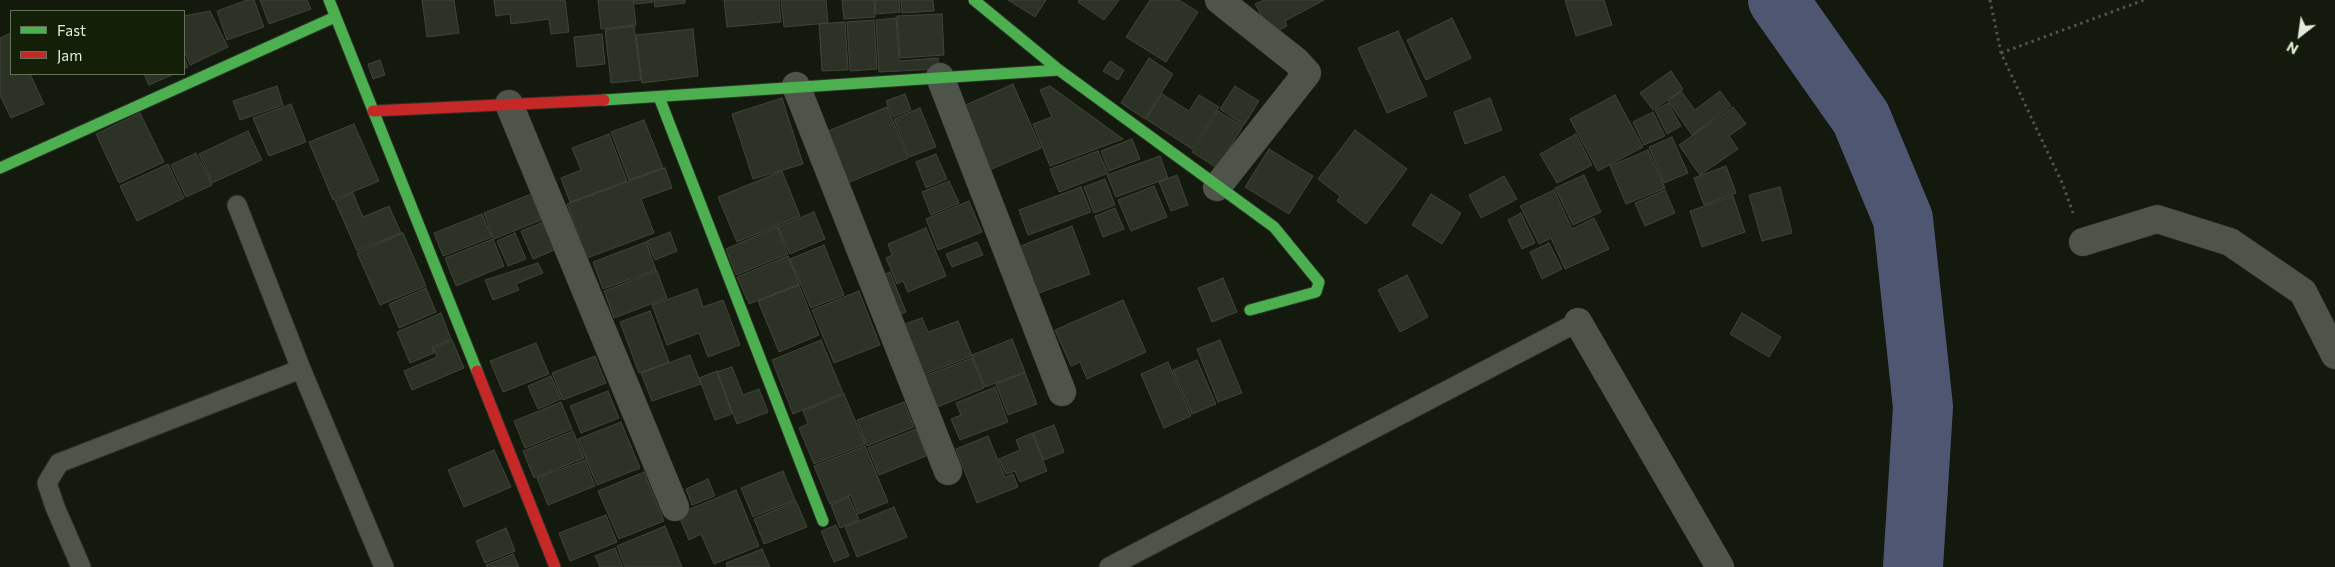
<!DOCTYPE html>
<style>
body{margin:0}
#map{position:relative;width:2335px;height:567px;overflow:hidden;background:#13190c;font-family:Commissioner,sans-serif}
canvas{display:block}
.legend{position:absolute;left:10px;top:10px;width:175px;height:65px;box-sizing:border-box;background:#131f06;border:1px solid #66715b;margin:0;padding:6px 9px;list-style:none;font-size:15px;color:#e2ebda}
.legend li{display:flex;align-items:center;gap:10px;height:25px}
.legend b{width:25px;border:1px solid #66715b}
.north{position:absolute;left:2275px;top:10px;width:50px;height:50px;-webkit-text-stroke:4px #131f06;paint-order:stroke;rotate:210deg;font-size:14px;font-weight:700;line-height:20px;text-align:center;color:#e2ebda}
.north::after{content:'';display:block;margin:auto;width:18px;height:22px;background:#e2ebda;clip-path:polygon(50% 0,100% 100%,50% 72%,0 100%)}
</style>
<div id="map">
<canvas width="2335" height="567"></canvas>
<ul class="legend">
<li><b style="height:6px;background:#4caf50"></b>Fast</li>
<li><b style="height:6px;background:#c62828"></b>Jam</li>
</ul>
<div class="north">N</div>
</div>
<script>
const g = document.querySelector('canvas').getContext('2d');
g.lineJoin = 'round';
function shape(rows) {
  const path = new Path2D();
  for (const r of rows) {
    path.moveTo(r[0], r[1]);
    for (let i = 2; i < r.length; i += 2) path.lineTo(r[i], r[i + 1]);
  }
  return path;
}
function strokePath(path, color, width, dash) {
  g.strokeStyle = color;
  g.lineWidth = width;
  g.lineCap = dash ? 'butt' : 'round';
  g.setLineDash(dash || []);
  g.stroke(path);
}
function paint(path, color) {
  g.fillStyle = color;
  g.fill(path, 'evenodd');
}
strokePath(shape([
 [1778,0,1861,118,1903,219,1923,407,1913,567]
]), '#4e5671', 60);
const building = shape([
 [247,0,254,0,264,27,227,40,217,11,247,0],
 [260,0,307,0,311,9,269,24,260,0],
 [422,0,454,0,459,33,427,37,422,0],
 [494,0,565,0,569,32,551,34,549,19,511,24,510,14,496,16,494,0],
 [598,0,633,0,636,25,601,29,598,0],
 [634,0,652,0,653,2,635,4,634,0],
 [654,0,685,0,685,3,655,7,654,0],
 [724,0,779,0,781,22,727,27,724,0],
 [781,0,826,0,828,23,784,27,781,0],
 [842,0,874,0,875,17,844,19,842,0],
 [875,0,899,0,900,12,876,14,875,0],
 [901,0,933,0,934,11,902,13,901,0],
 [1008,0,1046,0,1035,17,1008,0],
 [1079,0,1119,0,1104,20,1078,2,1079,0],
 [1150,0,1179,0,1198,12,1166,62,1126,37,1150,0],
 [1264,0,1324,0,1285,21,1287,26,1272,34,1255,4,1264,0],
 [1565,0,1604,0,1612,25,1576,36,1565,0],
 [210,11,228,47,190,65,184,51,184,16,210,11],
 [942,14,944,55,900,58,897,16,942,14],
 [896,18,899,61,938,58,939,69,879,72,876,20,896,18],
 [1452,18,1471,58,1426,80,1407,40,1452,18],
 [874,20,877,69,850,71,847,22,874,20],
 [845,22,848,70,822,71,819,24,845,22],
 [634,26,641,80,611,83,605,30,634,26],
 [693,29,698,76,642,83,636,35,693,29],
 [1398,31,1427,96,1387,113,1358,48,1398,31],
 [11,33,11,74,30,74,44,104,11,118,0,95,0,38,11,33],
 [602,34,605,64,577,67,574,37,602,34],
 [184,57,188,67,184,69,184,57],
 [1149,58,1173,74,1145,119,1121,103,1149,58],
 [380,60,385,75,373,79,368,64,380,60],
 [1110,61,1124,70,1118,80,1103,71,1110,61],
 [1671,71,1683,89,1653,110,1640,93,1671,71],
 [144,74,174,74,149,85,144,74],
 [1013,84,1041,148,987,171,959,108,1013,84],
 [277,86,283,105,240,120,233,101,277,86],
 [1050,86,1123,139,1050,166,1033,124,1052,117,1040,90,1050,86],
 [1235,86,1259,101,1244,125,1220,109,1235,86],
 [1681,91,1695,110,1720,91,1731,106,1692,135,1668,101,1681,91],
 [905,94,911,110,893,117,886,101,905,94],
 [1162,94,1189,111,1199,95,1219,107,1192,149,1146,119,1162,94],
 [1615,95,1643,147,1598,171,1570,119,1615,95],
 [782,98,803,164,753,179,732,114,782,98],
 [1490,98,1502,130,1465,144,1454,112,1490,98],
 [1668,103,1681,126,1667,134,1655,110,1668,103],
 [291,104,306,142,269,156,253,118,291,104],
 [887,107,908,158,845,184,823,133,887,107],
 [1733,107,1746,124,1729,136,1738,149,1700,175,1679,145,1733,107],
 [920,108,936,147,909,157,894,119,920,108],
 [1218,111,1243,126,1217,168,1192,152,1218,111],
 [1653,112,1665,136,1644,145,1633,122,1653,112],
 [140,113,164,162,119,183,96,134,140,113],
 [644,120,663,168,629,180,611,132,644,120],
 [354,124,379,181,333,200,309,142,354,124],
 [1355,130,1407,169,1366,224,1337,201,1340,196,1318,179,1355,130],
 [248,131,262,160,212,183,199,154,248,131],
 [609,134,627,181,570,202,561,178,581,170,572,148,609,134],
 [1576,134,1592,165,1557,183,1540,154,1576,134],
 [1672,137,1688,173,1664,183,1649,147,1672,137],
 [1132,139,1140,159,1109,171,1101,151,1132,139],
 [1269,149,1313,176,1289,214,1245,187,1269,149],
 [1648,150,1665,188,1626,204,1610,166,1648,150],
 [1098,151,1108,173,1059,192,1050,169,1098,151],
 [196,153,212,185,186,197,171,165,196,153],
 [936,154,947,179,926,188,916,162,936,154],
 [1160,156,1168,178,1116,197,1107,175,1160,156],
 [168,164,184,198,137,221,120,186,168,164],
 [1726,166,1736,193,1704,205,1694,178,1726,166],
 [665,168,672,188,641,199,654,233,587,258,567,204,665,168],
 [782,171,800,216,737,242,718,197,782,171],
 [1177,175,1188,205,1171,211,1159,182,1177,175],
 [1584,175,1601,212,1573,225,1555,188,1584,175],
 [1504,176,1517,199,1481,218,1469,195,1504,176],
 [1105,179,1115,205,1094,213,1084,187,1105,179],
 [949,181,959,203,931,215,922,192,949,181],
 [1154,186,1167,217,1131,231,1118,200,1154,186],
 [1081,187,1091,212,1028,235,1019,210,1081,187],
 [1780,187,1792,233,1762,241,1749,195,1780,187],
 [1554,190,1572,229,1594,218,1609,249,1565,269,1551,238,1539,244,1520,206,1554,190],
 [1665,190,1675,213,1645,226,1635,203,1665,190],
 [353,193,363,217,389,206,401,233,357,251,335,201,353,193],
 [531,194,541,220,494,239,484,213,531,194],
 [1431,194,1461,213,1442,244,1412,225,1431,194],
 [1733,196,1745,232,1702,247,1690,211,1733,196],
 [969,201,982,232,938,250,926,219,969,201],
 [1115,208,1124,229,1103,237,1095,216,1115,208],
 [814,212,825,239,790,254,778,227,814,212],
 [1521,213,1535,243,1522,249,1508,220,1521,213],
 [482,214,492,237,443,256,434,233,482,214],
 [546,221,557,249,533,259,521,231,546,221],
 [1072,226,1090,274,1031,296,1013,249,1072,226],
 [777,227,788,254,736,275,726,249,777,227],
 [926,228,946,276,908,292,903,281,897,284,886,258,892,255,888,244,926,228],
 [670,232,677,251,655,260,647,241,670,232],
 [403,233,426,286,380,305,357,253,403,233],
 [515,233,526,259,508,266,497,241,515,233],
 [493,239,504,266,456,286,445,258,493,239],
 [646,242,656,270,603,289,593,262,646,242],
 [977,242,983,255,952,267,946,254,977,242],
 [1549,243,1562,269,1542,279,1530,252,1549,243],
 [824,245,844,295,811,308,790,259,824,245],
 [788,256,799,284,749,304,737,277,788,256],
 [538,263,543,273,516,284,519,290,493,300,485,280,538,263],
 [657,271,667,298,614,318,604,291,657,271],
 [890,272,906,312,890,318,873,279,890,272],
 [1407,275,1428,317,1400,332,1378,290,1407,275],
 [1223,278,1237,312,1212,322,1198,288,1223,278],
 [799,285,819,335,779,352,758,301,799,285],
 [426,288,436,312,399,328,389,304,426,288],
 [697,289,703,307,723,300,740,345,708,357,699,333,667,345,652,305,697,289],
 [859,291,880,345,834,363,812,310,859,291],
 [1123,300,1146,352,1087,379,1080,362,1071,366,1055,330,1123,300],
 [650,311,669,362,639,373,620,322,650,311],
 [441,313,451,339,432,347,434,353,410,363,397,332,441,313],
 [1742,313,1781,337,1769,357,1730,334,1742,313],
 [922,318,928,332,958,321,972,356,922,375,902,325,922,318],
 [1012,339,1025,372,985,387,972,355,1012,339],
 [452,340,464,368,412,390,404,371,437,357,433,348,452,340],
 [821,340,843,393,793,414,772,360,821,340],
 [1220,340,1242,393,1218,402,1197,349,1220,340],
 [536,343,549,374,503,392,490,361,536,343],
 [690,355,701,384,652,401,641,373,690,355],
 [595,356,606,383,563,400,552,373,595,356],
 [972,358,984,388,935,408,922,377,972,358],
 [1197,360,1216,404,1192,414,1173,370,1197,360],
 [1168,362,1191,416,1164,428,1141,374,1168,362],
 [732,367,743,395,759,389,768,412,737,424,717,372,732,367],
 [717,371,732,414,715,420,699,378,717,371],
 [1025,373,1037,404,1008,415,996,384,1025,373],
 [551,376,561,399,538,409,528,386,551,376],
 [995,387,1008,422,960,440,951,419,961,415,956,403,995,387],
 [608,391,619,418,581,433,570,406,608,391],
 [844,394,865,444,814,464,799,428,808,424,803,411,844,394],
 [561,402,572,429,525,448,514,421,561,402],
 [904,402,914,427,867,446,857,420,904,402],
 [621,422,640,468,597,485,578,439,621,422],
 [1054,425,1064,452,1044,460,1033,433,1054,425],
 [916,429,926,456,879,475,868,448,916,429],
 [573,431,584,458,534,478,523,451,573,431],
 [1032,433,1047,471,1020,482,1015,471,1006,474,999,459,1020,450,1016,440,1032,433],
 [988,436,1005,477,1013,474,1018,487,977,503,956,449,988,436],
 [865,446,888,502,858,514,851,495,830,504,814,466,865,446],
 [494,450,511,487,464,507,448,470,494,450],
 [585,460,595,486,548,505,537,478,585,460],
 [783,471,795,500,753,517,741,488,783,471],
 [644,472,664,521,619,539,598,491,644,472],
 [708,479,715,496,692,505,686,489,708,479],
 [736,490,759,546,714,564,701,534,689,540,678,514,736,490],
 [849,497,859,520,840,528,831,505,849,497],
 [796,501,807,527,764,544,754,519,796,501],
 [894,507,907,537,857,557,845,527,894,507],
 [606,515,617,542,570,561,559,533,606,515],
 [836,525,849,556,834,562,821,531,836,525],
 [665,526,682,567,625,567,617,546,665,526],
 [506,528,515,551,485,563,476,541,506,528],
 [615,548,623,567,600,567,595,556,615,548],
 [762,549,770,567,727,567,726,563,762,549],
 [513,554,519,567,487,567,486,565,513,554]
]);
paint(building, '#2d3226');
strokePath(building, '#404539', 1);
const lane = shape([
 [237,205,301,369,384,567],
 [81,567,55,507,47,483,59,463,301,369],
 [1109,567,1578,322]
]);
const street = shape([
 [940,77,1062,392],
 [796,86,948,471],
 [509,104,675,507],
 [1217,187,1307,73,1296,61,1219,0],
 [2083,242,2157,219,2230,242,2303,292,2335,355],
 [1578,322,1720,567]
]);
const fast = shape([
 [329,0,477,371],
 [974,0,1059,70,1274,227,1319,282,1316,292,1250,310],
 [659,97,823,521],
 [604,100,1059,70],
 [0,168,335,17]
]);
const jam = shape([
 [373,111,604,100],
 [477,371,555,567]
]);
strokePath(lane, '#2d3229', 21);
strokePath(street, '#2d3229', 29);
strokePath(fast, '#2d3229', 13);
strokePath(jam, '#2d3229', 13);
strokePath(shape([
 [1990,0,2001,53,2063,185,2073,213],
 [2001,53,2144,0]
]), '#4f554a', 3, [2.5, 4]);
strokePath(lane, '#4e5449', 19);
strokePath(street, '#4e5449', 28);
strokePath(fast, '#4caf50', 11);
strokePath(jam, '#c62828', 11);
</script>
